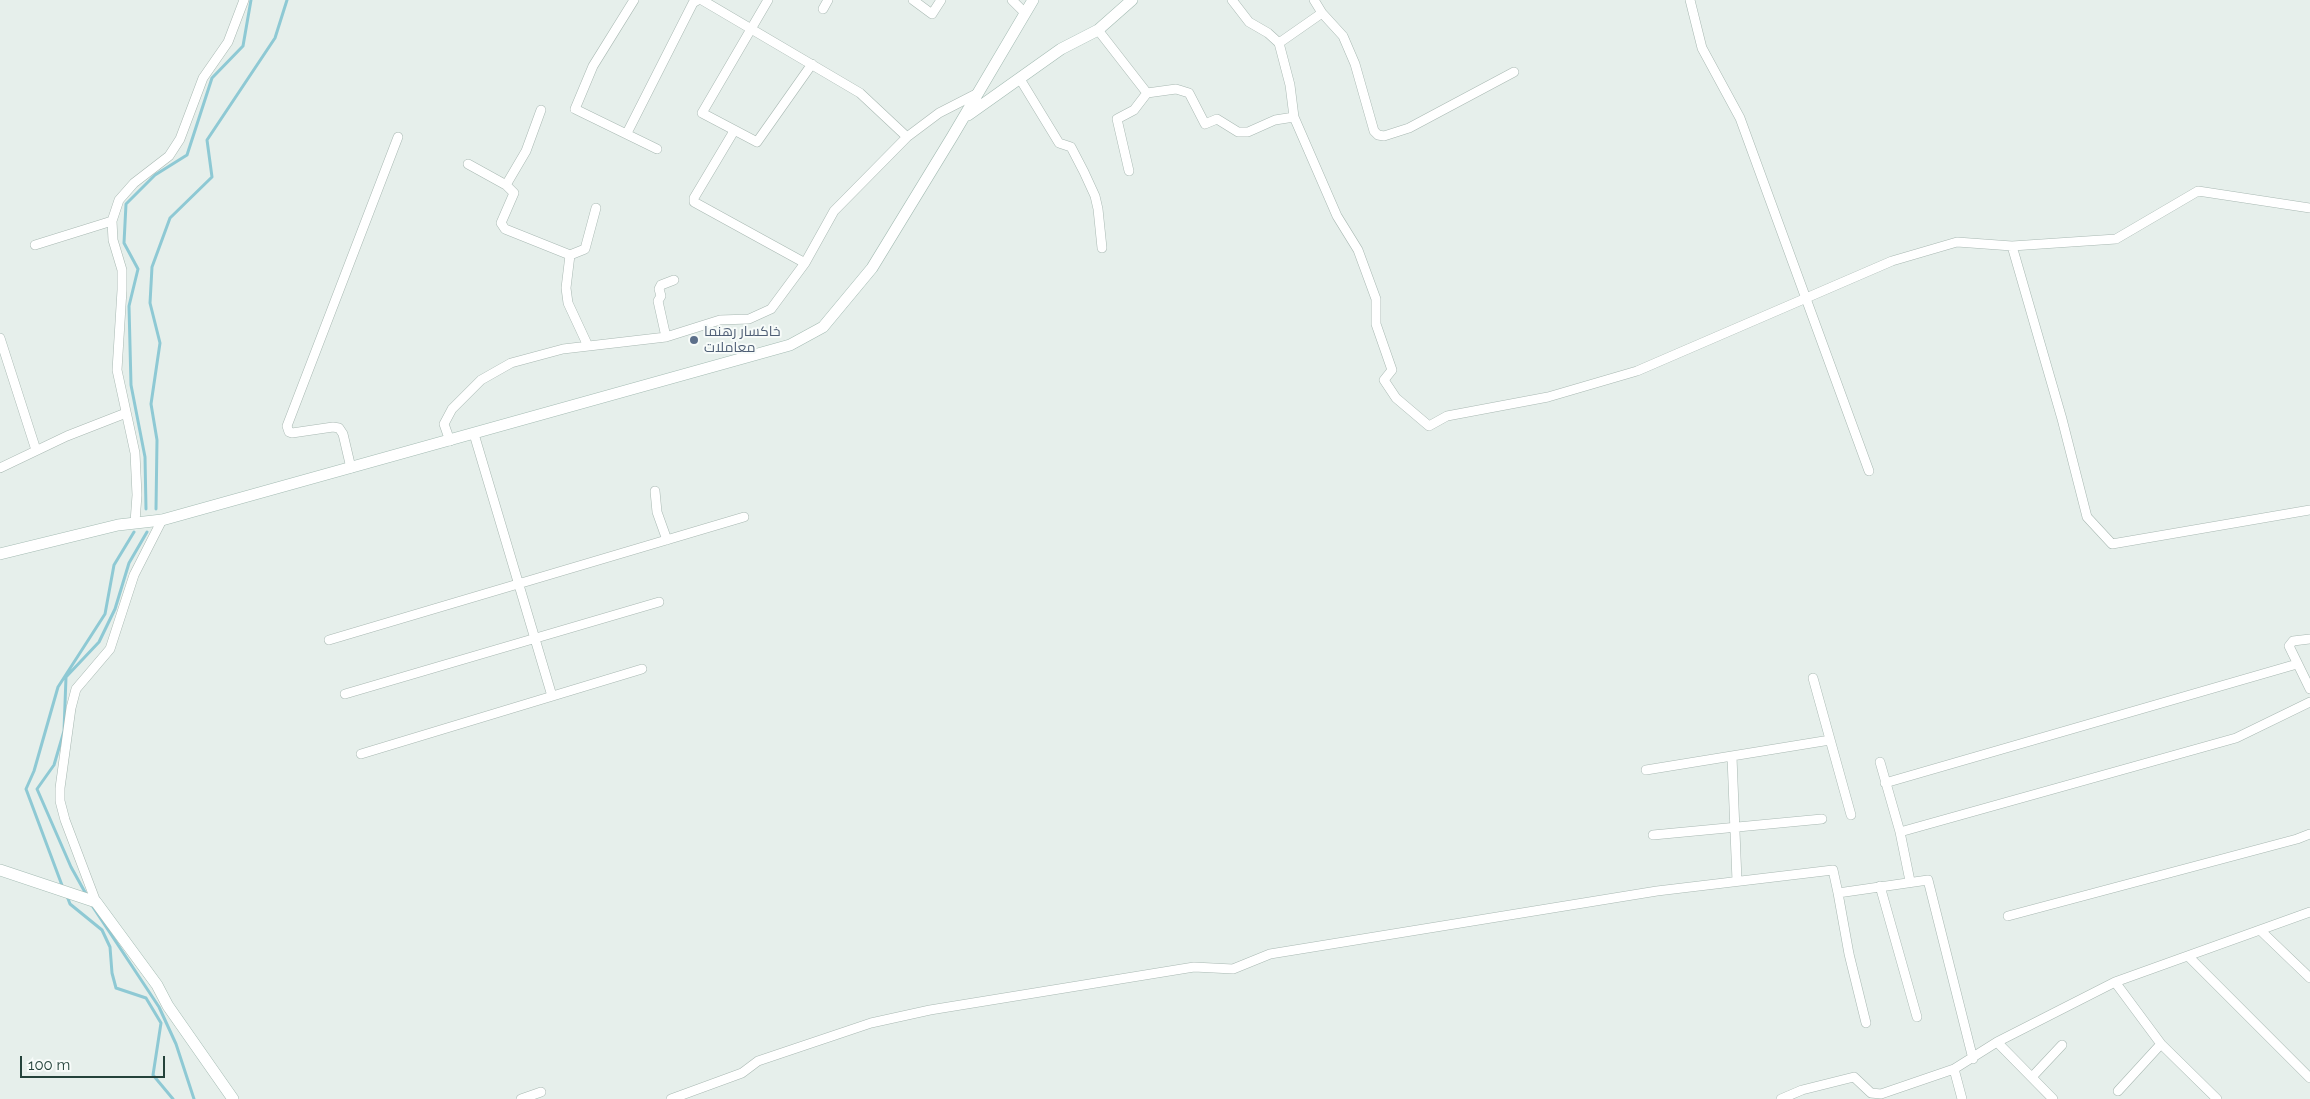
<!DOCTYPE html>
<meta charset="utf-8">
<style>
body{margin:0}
#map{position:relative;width:2310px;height:1099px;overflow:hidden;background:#e6efeb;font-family:Raleway,sans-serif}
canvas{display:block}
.scale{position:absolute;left:20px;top:1056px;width:145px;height:22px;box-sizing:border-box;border:2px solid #24423a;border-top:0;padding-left:6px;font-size:15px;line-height:18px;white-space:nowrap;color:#24423a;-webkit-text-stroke:4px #f7fbf9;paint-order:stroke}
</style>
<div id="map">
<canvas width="2310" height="1099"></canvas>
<div class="scale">100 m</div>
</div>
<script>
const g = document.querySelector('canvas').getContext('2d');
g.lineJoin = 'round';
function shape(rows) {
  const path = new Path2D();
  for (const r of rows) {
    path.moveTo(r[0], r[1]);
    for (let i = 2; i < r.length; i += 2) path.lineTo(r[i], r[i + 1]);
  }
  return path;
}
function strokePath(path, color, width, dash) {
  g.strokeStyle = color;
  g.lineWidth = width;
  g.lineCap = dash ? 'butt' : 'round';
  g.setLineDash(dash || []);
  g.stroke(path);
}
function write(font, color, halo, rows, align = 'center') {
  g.font = font + ' Raleway,Cairo,sans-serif';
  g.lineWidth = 4;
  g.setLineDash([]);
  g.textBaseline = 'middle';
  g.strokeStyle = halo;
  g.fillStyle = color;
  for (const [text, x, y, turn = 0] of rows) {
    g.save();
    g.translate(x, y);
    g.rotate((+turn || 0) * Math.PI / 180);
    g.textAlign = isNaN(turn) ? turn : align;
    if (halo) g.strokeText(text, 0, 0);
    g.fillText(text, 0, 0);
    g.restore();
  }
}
strokePath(shape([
 [146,509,145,457,131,385,129,306,138,269,124,243,126,204,155,175,187,155,212,78,243,46,251,0],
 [156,509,157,440,151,404,160,343,150,303,152,267,170,218,212,177,207,140,275,38,287,0],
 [63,888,26,789,34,771,58,687,105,614,114,565,134,532],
 [86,894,71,867,37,789,54,765,64,731,66,677,99,642,115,609,129,563,147,532],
 [67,896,70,904,102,930,110,947,112,973,116,988,146,998,161,1023,153,1075,173,1099],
 [91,904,159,1007,176,1044,194,1099]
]), '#8ec9d4', 3);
const street = shape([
 [634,0,593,66,575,109,657,149],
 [702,0,860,93,907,137],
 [768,0,702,113,757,142,812,64],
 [913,0,932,14,941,0],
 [1012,0,1025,13],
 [1232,0,1249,22,1268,33,1279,43,1290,85,1294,117,1337,216,1358,250,1376,299,1376,324,1392,370,1384,380,1396,398,1429,426,1447,416,1548,397,1637,371,1892,261,1957,242,2012,246,2116,239,2198,191,2310,208],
 [1314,0,1322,13,1343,36,1355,64,1374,131,1378,135,1384,136,1409,128,1514,72],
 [1690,0,1702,48,1740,118,1869,471],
 [823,9,828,0],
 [1098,30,1147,93,1176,89,1189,93,1205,124,1217,119,1238,132,1248,132,1275,120,1294,117],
 [1279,43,1322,13],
 [1020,79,1059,143,1071,147,1084,172,1095,196,1098,209,1102,248],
 [734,131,694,198,694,202,805,263],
 [627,133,693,3,698,0],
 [468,164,506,185,514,193,501,223,505,229,570,255,585,249,596,208],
 [1129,171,1117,119,1134,110,1147,93],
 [506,185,526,151,541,110],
 [35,245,112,221],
 [2012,246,2062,419,2087,517,2112,544,2310,510],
 [570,255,566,288,568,303,588,346],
 [666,337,658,301,661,296,659,289,661,285,674,280],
 [0,338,36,450],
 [474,434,552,696],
 [450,441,444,424,452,409,481,380,511,363,563,349,666,337,720,320,749,319,771,309,805,263,834,211,907,137,939,113,978,93],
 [0,468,67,436,126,413],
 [351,468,343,434,339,428,333,427,292,433,289,432,287,426,398,137],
 [655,491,657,512,667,540],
 [135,522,137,495,135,453,117,370,122,290,122,270,113,240,112,221,119,200,134,183,169,156,180,139,203,78,228,42,244,0],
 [2310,639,2293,641,2289,646,2310,689],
 [329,640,744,517],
 [1813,678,1851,815],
 [345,694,659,602],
 [361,754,642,669],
 [1732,757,1737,881],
 [1880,762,1900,832,1910,881],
 [1646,770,1830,740],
 [1885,783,2297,664],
 [1900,832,2236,738,2310,702],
 [1653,835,1822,819],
 [1880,886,1917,1017],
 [1838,893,1849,954,1866,1023],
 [96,902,65,820,60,801,60,788,71,708,76,689,110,649,134,575,162,520],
 [2008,916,2297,839,2310,834],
 [2260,930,2310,978],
 [2188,956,2310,1078],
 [2115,982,2161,1044,2217,1099],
 [1997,1042,2053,1099],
 [1954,1069,1962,1099],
 [2032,1077,2062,1045],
 [2118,1091,2161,1044],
 [521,1099,541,1092],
 [671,1099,742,1073,758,1061,871,1023,930,1010,1194,967,1233,969,1270,954,1657,891,1833,870,1838,893,1928,880,1973,1059],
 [1781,1099,1802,1090,1854,1077,1871,1093,1881,1094,1954,1069,1997,1042,2115,982,2310,912]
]);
const secondary = shape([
 [968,115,1061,49,1098,30,1132,0],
 [0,554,118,525,162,520,790,345,823,327,872,268,952,137,1033,0],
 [0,870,96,902,157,985,168,1006,233,1099]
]);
strokePath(street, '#a8b8b2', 10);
strokePath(secondary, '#a4bbb3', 12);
strokePath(street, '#fff', 9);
strokePath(secondary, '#fff', 11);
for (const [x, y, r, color] of [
 [694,340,5,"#5c6f8a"]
]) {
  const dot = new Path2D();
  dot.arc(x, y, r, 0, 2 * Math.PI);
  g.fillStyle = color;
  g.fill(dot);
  strokePath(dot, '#f7fbf9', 2);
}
write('14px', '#4e5e75', '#f7fbf9', [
 ["خاکسار رهنما",704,332],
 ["معاملات",704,348]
], 'left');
</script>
